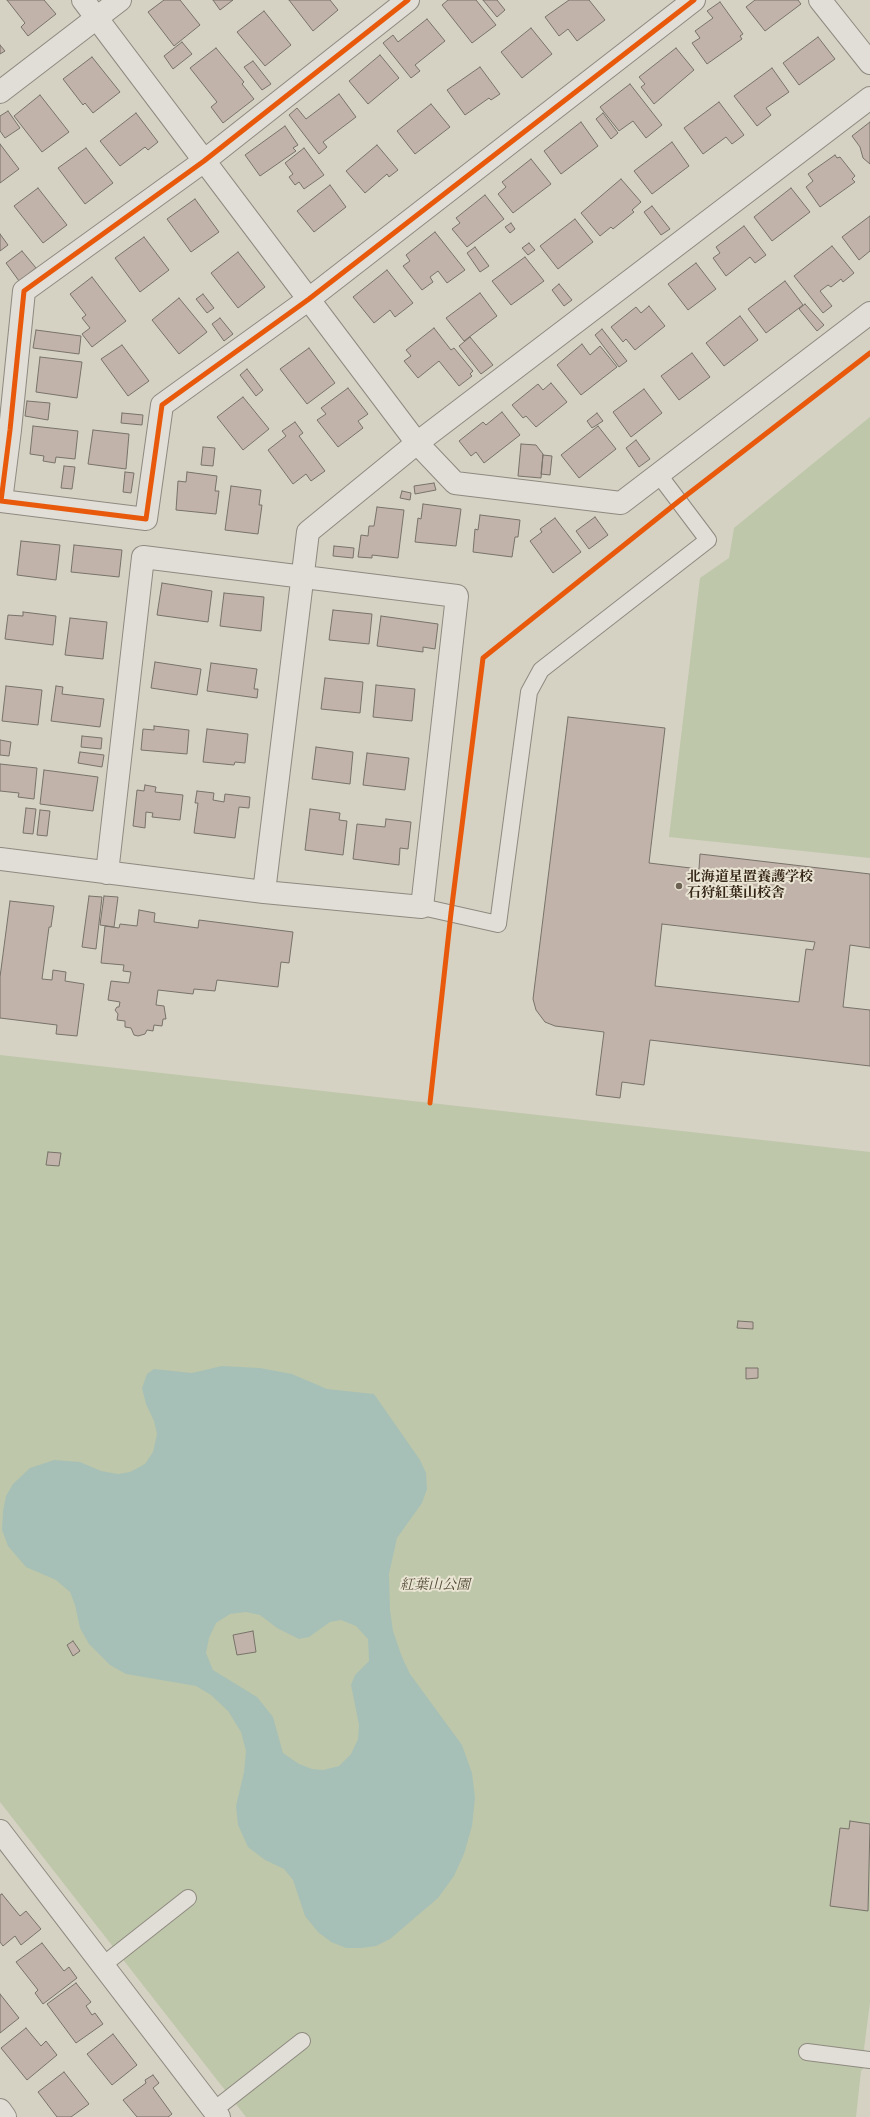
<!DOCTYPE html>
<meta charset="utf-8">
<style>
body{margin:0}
canvas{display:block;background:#d5d1c3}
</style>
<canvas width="870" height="2117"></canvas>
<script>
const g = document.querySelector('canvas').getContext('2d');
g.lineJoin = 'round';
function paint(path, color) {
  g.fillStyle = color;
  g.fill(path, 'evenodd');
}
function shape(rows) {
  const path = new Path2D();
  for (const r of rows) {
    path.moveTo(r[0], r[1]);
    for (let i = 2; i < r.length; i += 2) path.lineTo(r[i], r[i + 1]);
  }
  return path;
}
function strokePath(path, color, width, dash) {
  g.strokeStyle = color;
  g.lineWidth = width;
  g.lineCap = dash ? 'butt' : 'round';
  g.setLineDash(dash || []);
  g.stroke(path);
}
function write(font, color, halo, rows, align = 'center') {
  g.font = font + ' "IM FELL Great Primer","Noto Serif JP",serif';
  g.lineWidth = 4;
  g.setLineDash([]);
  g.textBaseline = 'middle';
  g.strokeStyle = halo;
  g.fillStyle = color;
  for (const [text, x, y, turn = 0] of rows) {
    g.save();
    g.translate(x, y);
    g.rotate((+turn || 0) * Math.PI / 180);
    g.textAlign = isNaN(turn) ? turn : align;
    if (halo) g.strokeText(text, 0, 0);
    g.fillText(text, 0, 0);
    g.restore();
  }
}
paint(shape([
 [870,417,870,858,669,837,700,578,729,558,734,528],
 [0,1055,870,1152,870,2002,864,2049,870,2061,861,2071,856,2117,246,2117,0,1802]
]), '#bec7a9');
paint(shape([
 [222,1366,260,1368,292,1374,327,1389,374,1394,420,1460,426,1473,427,1489,422,1503,397,1538,389,1574,390,1610,393,1631,402,1657,410,1674,462,1745,472,1773,475,1798,472,1826,464,1854,454,1876,438,1898,390,1939,376,1946,361,1948,346,1948,331,1942,318,1932,305,1916,293,1880,284,1869,265,1860,248,1847,238,1825,236,1806,244,1772,246,1751,241,1732,228,1711,211,1695,196,1686,126,1674,110,1665,89,1644,80,1628,75,1605,70,1592,56,1580,26,1567,8,1546,2,1530,3,1511,6,1496,13,1484,30,1468,54,1460,80,1462,101,1471,118,1474,130,1472,145,1464,153,1452,157,1434,154,1421,146,1404,142,1388,147,1374,154,1369,192,1373],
 [246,1612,260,1615,277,1628,299,1639,309,1637,330,1622,341,1620,356,1626,368,1639,369,1661,355,1675,351,1685,359,1725,358,1739,351,1754,339,1766,323,1770,312,1769,299,1764,283,1753,273,1717,257,1697,213,1670,206,1653,209,1638,216,1623,230,1614]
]), '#a7c0b7');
const building = shape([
 [7,0,44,0,56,14,28,36,21,27,25,23,7,0],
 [164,0,180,0,200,25,174,46,148,12,164,0],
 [213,0,233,0,220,10,213,0],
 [289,0,330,0,338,10,313,31,289,0],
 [448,0,476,0,496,25,472,43,442,5,448,0],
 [483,0,497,0,505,10,497,17,483,0],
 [569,0,589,0,605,20,577,41,568,29,559,36,545,17,569,0],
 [755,0,798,0,801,4,765,31,746,7,755,0],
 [720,2,743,34,740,36,742,39,707,64,692,43,700,38,695,31,713,18,707,11,720,2],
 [264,11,291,45,265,66,237,32,264,11],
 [427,19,445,41,415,65,420,71,411,78,383,43,393,35,398,42,427,19],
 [531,28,552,54,522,78,501,52,531,28],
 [818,37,835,59,799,85,783,63,818,37],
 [182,42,192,54,173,69,164,56,182,42],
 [0,45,5,51,0,54,0,45],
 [216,48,244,82,242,84,254,99,223,123,211,107,217,102,190,68,216,48],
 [676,48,694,70,654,104,641,87,645,84,639,77,676,48],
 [380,55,399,78,368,104,349,81,380,55],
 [92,57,120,92,93,113,85,103,83,105,63,79,92,57],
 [253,61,271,84,262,90,244,67,253,61],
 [480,67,500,94,491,100,489,98,465,115,447,90,480,67],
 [772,68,789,92,766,108,771,115,757,126,734,96,772,68],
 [630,84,662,125,646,138,633,121,619,131,600,107,630,84],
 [339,94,356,117,323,142,327,147,319,154,289,115,297,108,306,119,339,94],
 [40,95,69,132,42,152,14,116,40,95],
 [719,102,744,135,732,144,726,137,703,154,684,128,719,102],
 [431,104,450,127,415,154,397,131,431,104],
 [8,111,20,128,5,138,0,131,0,116,8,111],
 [136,113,158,142,148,150,145,147,120,166,100,141,136,113],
 [603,113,618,133,611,139,596,119,603,113],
 [581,122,598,146,561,174,544,151,581,122],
 [870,122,870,164,863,158,860,147,852,136,870,122],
 [285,126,298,145,293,148,296,151,260,176,245,155,285,126],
 [672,142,689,166,652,194,634,171,672,142],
 [0,144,19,169,0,183,0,144],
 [377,145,398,170,389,177,387,174,365,193,346,171,377,145],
 [86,148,113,183,85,204,58,168,86,148],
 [304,148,324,175,304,189,299,182,295,185,289,177,293,174,285,163,304,148],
 [835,155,837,158,840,157,855,176,852,179,855,182,820,207,806,187,813,181,808,174,835,155],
 [531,159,551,184,513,213,498,194,506,187,502,182,531,159],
 [621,179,641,202,632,210,634,212,613,229,611,227,600,236,581,213,621,179],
 [330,185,346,207,314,232,297,211,330,185],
 [38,188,67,225,43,243,14,206,38,188],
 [791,188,810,212,772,241,754,217,791,188],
 [485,195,504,219,467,247,452,229,460,223,456,218,485,195],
 [195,199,219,232,191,252,167,219,195,199],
 [652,206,670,229,661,235,644,212,652,206],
 [870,216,870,251,859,260,842,237,870,216],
 [575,219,593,242,558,269,540,246,575,219],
 [511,223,515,229,510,233,505,227,511,223],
 [744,226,766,255,755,263,750,257,726,276,713,258,720,253,716,247,744,226],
 [435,232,465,270,447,283,438,271,430,277,433,282,422,290,403,266,410,261,406,255,435,232],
 [0,234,8,245,0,251,0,234],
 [144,237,169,270,140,292,115,258,144,237],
 [529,243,535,250,528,255,522,248,529,243],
 [832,246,854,273,843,282,841,279,831,287,828,285,820,291,832,306,823,313,794,276,832,246],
 [475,247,489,266,480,272,467,253,475,247],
 [22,251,36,268,19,281,6,263,22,251],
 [238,252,265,287,238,308,211,273,238,252],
 [525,257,544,281,511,305,492,281,525,257],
 [696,263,716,289,688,310,668,284,696,263],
 [387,270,413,303,395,317,390,310,374,323,353,297,387,270],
 [92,277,126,321,92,347,82,334,90,328,82,318,86,315,70,294,92,277],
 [785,281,803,305,766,333,748,309,785,281],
 [559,284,572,300,564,306,552,290,559,284],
 [480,293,497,316,464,341,446,318,480,293],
 [203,294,214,308,207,313,196,299,203,294],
 [179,298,207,332,179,354,152,320,179,298],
 [805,304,824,325,817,331,799,309,805,304],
 [649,306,665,326,635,350,626,339,623,342,611,327,636,307,641,313,649,306],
 [740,316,758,340,724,366,706,343,740,316],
 [220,318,233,334,224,341,212,324,220,318],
 [434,328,451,350,454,348,473,371,470,374,472,376,459,386,439,361,418,378,404,361,411,356,406,350,434,328],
 [602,329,627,361,619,367,595,335,602,329],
 [36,330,81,336,79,354,33,348,36,330],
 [470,337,493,365,481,374,459,346,470,337],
 [582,344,590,355,600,346,617,367,581,395,557,365,582,344],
 [122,345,149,381,128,396,101,359,122,345],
 [309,348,335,383,307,404,280,369,309,348],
 [692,353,710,377,679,400,661,376,692,353],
 [40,357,82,362,77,398,36,392,40,357],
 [247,369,263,390,256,396,240,375,247,369],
 [551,383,567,402,536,427,526,416,523,418,512,405,538,384,543,390,551,383],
 [348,388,368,414,358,421,363,428,338,447,317,420,326,414,321,408,348,388],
 [644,389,662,413,631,437,613,412,644,389],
 [243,397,269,429,243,450,217,417,243,397],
 [27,401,50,403,48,420,25,416,27,401],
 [502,412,520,435,484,463,476,452,471,456,459,441,483,422,486,425,502,412],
 [122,413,143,415,142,425,121,423,122,413],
 [597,413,603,421,592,428,587,421,597,413],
 [295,422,303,433,299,436,325,471,311,481,306,474,293,484,268,450,286,436,282,431,295,422],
 [33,426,78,431,75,459,56,457,55,463,43,461,44,456,30,454,33,426],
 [598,426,616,449,579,478,561,455,598,426],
 [93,430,129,434,126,469,88,464,93,430],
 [636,440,650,459,639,467,626,448,636,440],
 [521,444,536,445,543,454,541,478,518,476,521,444],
 [203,447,215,448,213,466,201,465,203,447],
 [543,455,552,456,550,475,541,474,543,455],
 [64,466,75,467,72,489,61,488,64,466],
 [125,472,134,473,131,493,123,492,125,472],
 [187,472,217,476,215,491,219,491,216,514,176,510,178,481,186,482,187,472],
 [434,483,436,490,415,494,414,486,434,483],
 [231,486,261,490,259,505,262,505,258,534,225,530,231,486],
 [402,491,411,493,410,500,400,498,402,491],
 [423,504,461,509,456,546,415,542,418,518,421,519,423,504],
 [377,507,404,510,398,558,372,555,372,558,358,557,361,535,368,536,369,526,374,526,377,507],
 [480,515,520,520,518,537,515,537,512,557,473,552,475,529,478,530,480,515],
 [595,517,608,535,589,549,576,531,595,517],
 [555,518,581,552,553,573,530,541,542,532,540,529,555,518],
 [21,541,60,545,56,580,17,575,21,541],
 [74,545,122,550,119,577,71,572,74,545],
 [334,546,354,548,353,558,333,556,334,546],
 [162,583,212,591,208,622,157,615,162,583],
 [224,593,264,597,261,631,220,626,224,593],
 [333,610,372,614,369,644,329,640,333,610],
 [23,612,56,616,53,645,5,639,8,615,23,616,23,612],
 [381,616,438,624,435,649,423,647,423,652,377,646,381,616],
 [70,618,107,622,103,659,65,655,70,618],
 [155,662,201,669,197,695,151,688,155,662],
 [211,663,257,669,254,689,258,689,257,698,207,691,211,663],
 [325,678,363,682,360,713,321,709,325,678],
 [376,685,415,689,412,721,373,717,376,685],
 [6,686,42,690,38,725,2,721,6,686],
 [56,686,63,687,62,694,104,699,100,727,51,721,56,686],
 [568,717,665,728,649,863,699,869,700,854,870,874,870,948,850,945,843,1007,870,1010,870,1066,650,1040,644,1085,622,1082,620,1098,596,1095,604,1032,555,1026,545,1022,536,1010,533,999,568,717],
 [662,924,815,942,813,950,806,949,799,1002,655,986,662,924],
 [154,726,189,730,187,754,141,750,143,729,154,730,154,726],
 [207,729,248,734,245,763,235,762,234,765,203,762,207,729],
 [82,736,102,738,101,749,81,747,82,736],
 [0,740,11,742,9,756,0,755,0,740],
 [316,747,353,752,350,784,312,779,316,747],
 [80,752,104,755,102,767,78,763,80,752],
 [367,753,409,758,405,790,363,785,367,753],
 [0,764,37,768,34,799,18,797,19,793,0,791,0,764],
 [44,770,98,777,93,811,40,804,44,770],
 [145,785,156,787,155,792,183,795,180,820,152,817,153,813,146,812,145,828,133,826,137,790,144,791,145,785],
 [197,791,214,793,213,800,224,802,225,794,250,797,249,808,239,807,235,838,194,833,198,803,195,803,197,791],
 [26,808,36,809,33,834,23,833,26,808],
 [310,809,340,813,339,820,347,821,343,855,305,850,310,809],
 [40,810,50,811,47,836,37,835,40,810],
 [386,819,411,822,408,849,400,848,399,865,353,859,357,824,385,827,386,819],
 [89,896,102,897,96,949,82,947,89,896],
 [104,896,118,897,114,927,100,925,104,896],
 [10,901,54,906,51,927,49,927,42,979,52,980,53,970,66,972,65,981,84,984,77,1036,56,1034,57,1025,0,1018,0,977,10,901],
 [139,910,155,913,154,922,198,928,199,920,293,932,289,963,281,962,278,987,217,980,215,991,194,989,193,994,158,990,156,1005,164,1006,166,1019,163,1019,162,1026,154,1025,153,1031,147,1030,145,1034,138,1036,134,1035,131,1028,125,1027,125,1021,117,1020,118,1014,115,1010,117,1007,119,1007,120,1002,108,1000,111,981,129,983,131,972,123,971,124,965,101,963,105,926,119,928,120,924,137,926,139,910],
 [48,1152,61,1153,59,1166,46,1165,48,1152],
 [738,1321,753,1322,753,1329,737,1328,738,1321],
 [746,1368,758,1368,758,1378,746,1379,746,1368],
 [253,1631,256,1652,237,1655,233,1635,253,1631],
 [73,1641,80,1651,73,1656,67,1645,73,1641],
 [850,1821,870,1824,868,1911,830,1906,840,1828,849,1829,850,1821],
 [2,1894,20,1916,26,1911,41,1929,21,1945,15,1936,3,1946,0,1942,0,1895,2,1894],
 [42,1943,64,1971,69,1967,77,1978,43,2004,35,1993,38,1990,16,1962,42,1943],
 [76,1983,91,2002,86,2006,92,2015,95,2013,103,2024,76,2043,47,2004,76,1983],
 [0,1994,19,2018,0,2033,0,1994],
 [26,2028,41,2046,46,2041,57,2055,27,2080,1,2048,26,2028],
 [113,2034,137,2065,112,2085,87,2054,113,2034],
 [64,2072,89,2104,71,2117,57,2117,38,2092,64,2072],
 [153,2075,159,2083,153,2088,172,2114,168,2117,137,2117,123,2100,146,2083,145,2080,153,2075]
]);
paint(building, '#c1b3a9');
strokePath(building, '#78736a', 1);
const service = shape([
 [422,907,498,924,529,692,541,670,708,540,659,475],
 [103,1965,188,1898],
 [807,2052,870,2060],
 [214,2110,302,2041]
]);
const minor = shape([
 [408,0,204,161,24,291,10,430,1,501,146,519,162,405,309,299,694,0],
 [820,0,870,63],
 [0,92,120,0],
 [870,98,417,443,455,483,621,503,870,313],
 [0,859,264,892,308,532,417,443,83,0],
 [107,873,143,557,457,596,422,907,264,892],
 [0,1831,219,2117],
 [0,2110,5,2117]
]);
strokePath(service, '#8f8a80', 18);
strokePath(minor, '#8f8a80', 24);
strokePath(service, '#e0ded7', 16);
strokePath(minor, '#e0ded7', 22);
strokePath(shape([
 [408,0,204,161,24,291,10,430,1,501,146,519,162,405,309,299,694,0],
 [430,1103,451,913,483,658,679,501,870,353]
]), '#e8590c', 5);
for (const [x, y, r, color] of [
 [679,886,4,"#6d6153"]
]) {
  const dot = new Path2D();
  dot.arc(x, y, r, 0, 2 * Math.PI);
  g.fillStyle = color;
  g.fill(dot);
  strokePath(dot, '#e9e4d3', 1.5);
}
write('bold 14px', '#352517', '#e9e4d3', [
 ["北海道星置養護学校",687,878],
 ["石狩紅葉山校舎",687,894]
], 'left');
write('italic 14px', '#534b36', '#e9e4d3', [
 ["紅葉山公園",435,1586]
]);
</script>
